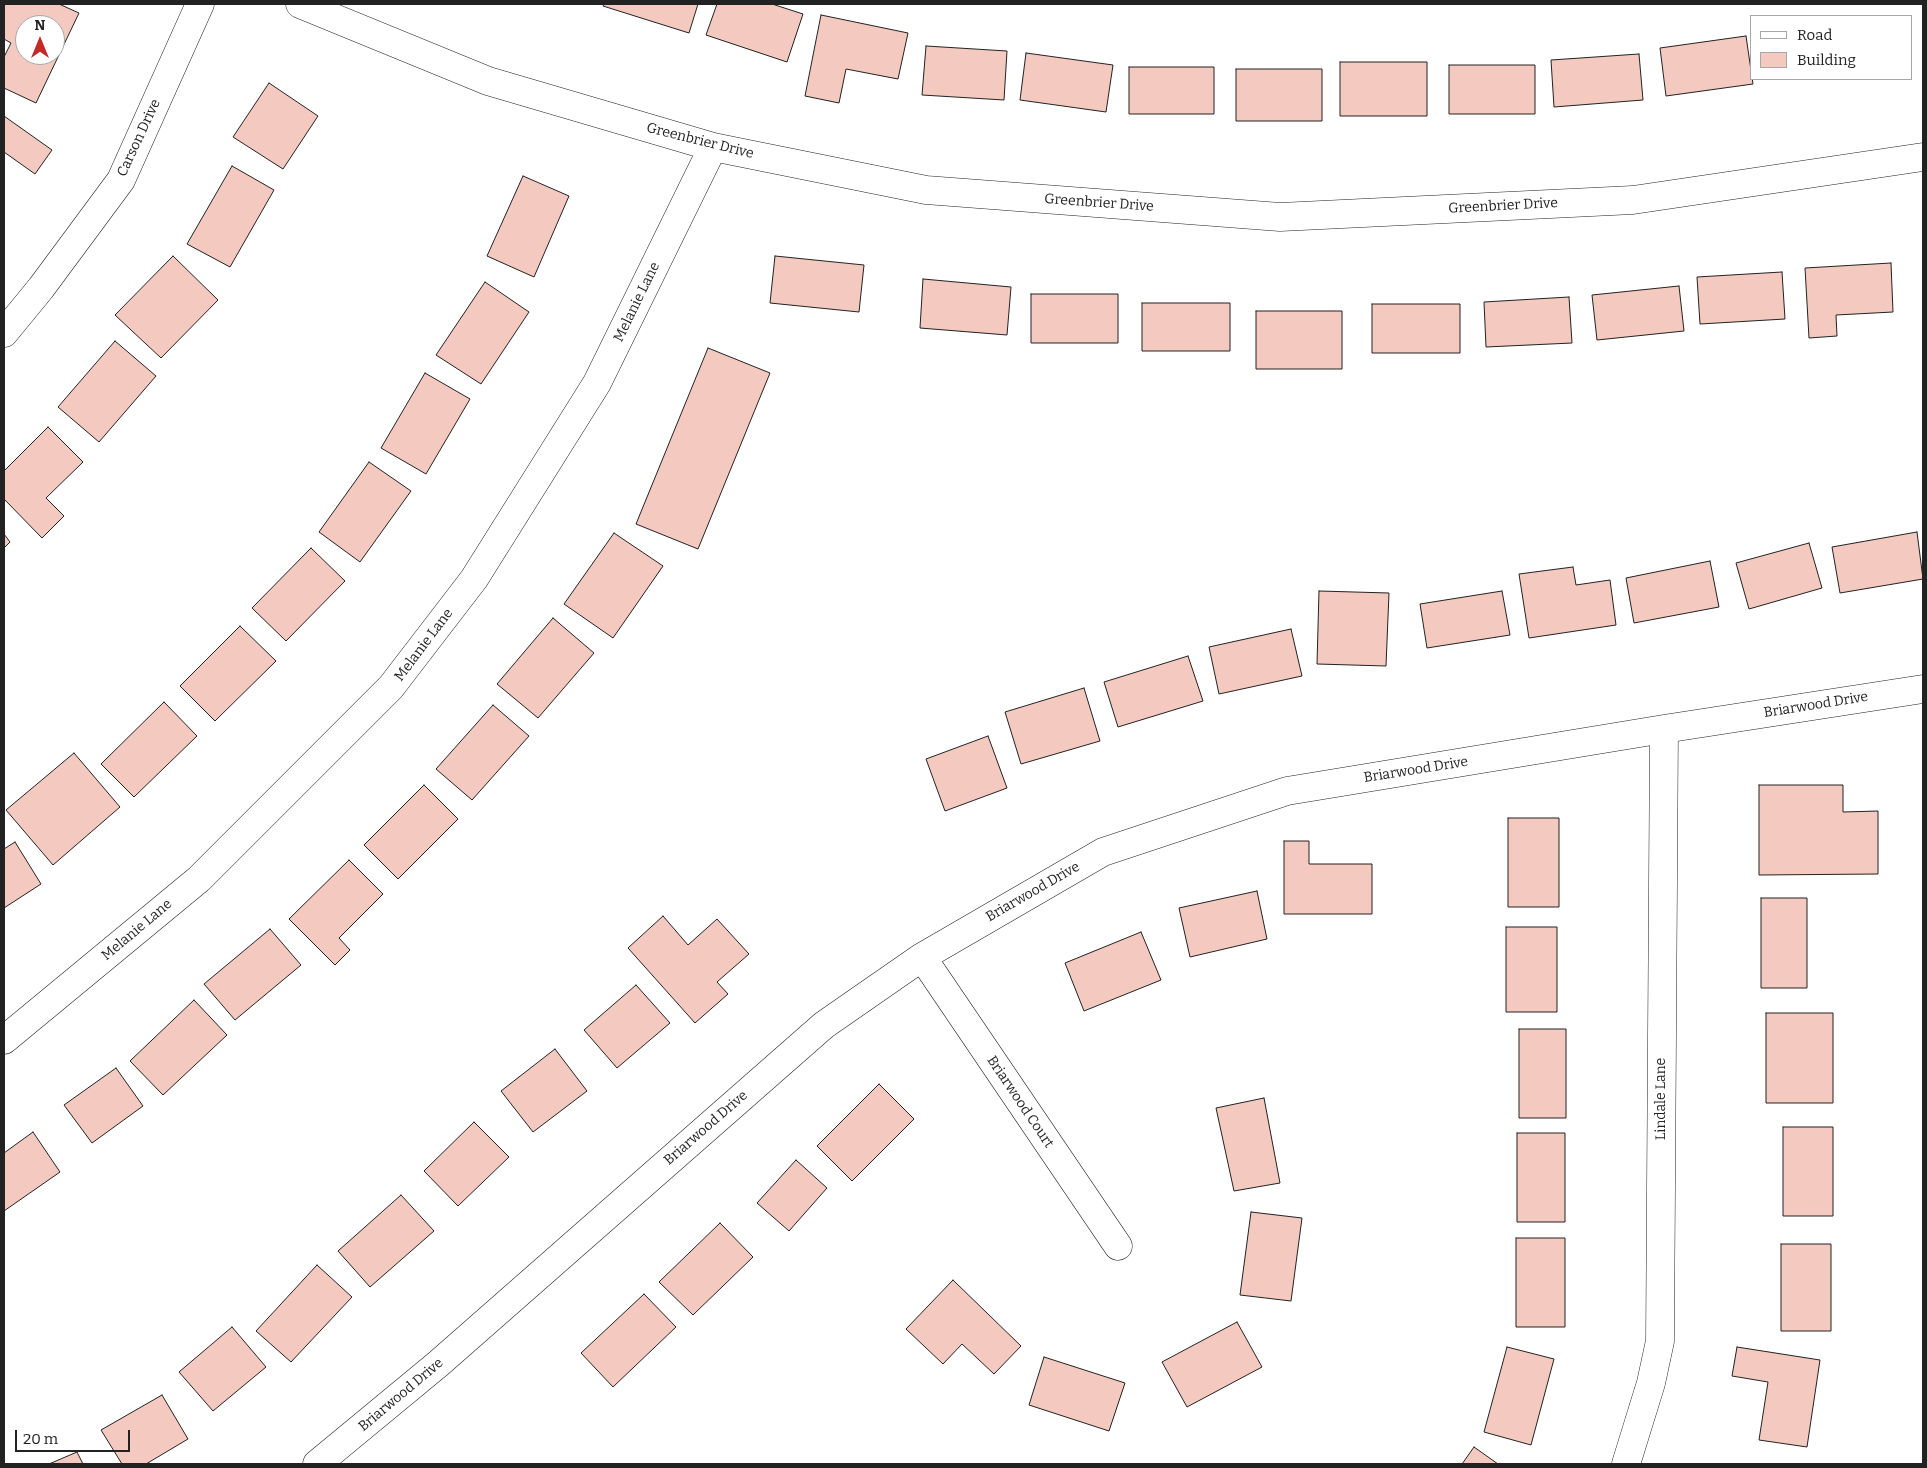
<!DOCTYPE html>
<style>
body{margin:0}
#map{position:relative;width:1927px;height:1468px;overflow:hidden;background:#fff;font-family:Bitter,serif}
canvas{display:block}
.frame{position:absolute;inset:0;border:5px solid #222;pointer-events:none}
.legend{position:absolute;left:1750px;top:15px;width:162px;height:65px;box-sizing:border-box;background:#fff;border:1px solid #a7a7a7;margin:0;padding:6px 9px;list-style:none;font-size:15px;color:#222}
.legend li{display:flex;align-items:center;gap:10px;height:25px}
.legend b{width:25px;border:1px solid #a7a7a7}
.north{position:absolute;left:15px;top:15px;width:50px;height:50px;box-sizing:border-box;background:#fff;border:1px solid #a7a7a7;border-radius:50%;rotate:0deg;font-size:14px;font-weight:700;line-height:20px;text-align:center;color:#222}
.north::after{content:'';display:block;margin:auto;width:18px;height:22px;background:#c62828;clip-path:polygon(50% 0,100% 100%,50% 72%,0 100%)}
.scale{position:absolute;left:15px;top:1430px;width:115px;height:22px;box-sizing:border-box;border:2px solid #222;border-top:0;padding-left:6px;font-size:15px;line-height:18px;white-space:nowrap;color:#222;-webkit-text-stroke:4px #fff;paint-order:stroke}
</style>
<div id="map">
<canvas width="1927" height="1468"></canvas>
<div class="frame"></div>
<ul class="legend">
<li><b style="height:6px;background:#fff"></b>Road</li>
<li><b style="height:14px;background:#f3c9c0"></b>Building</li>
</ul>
<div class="north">N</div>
<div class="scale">20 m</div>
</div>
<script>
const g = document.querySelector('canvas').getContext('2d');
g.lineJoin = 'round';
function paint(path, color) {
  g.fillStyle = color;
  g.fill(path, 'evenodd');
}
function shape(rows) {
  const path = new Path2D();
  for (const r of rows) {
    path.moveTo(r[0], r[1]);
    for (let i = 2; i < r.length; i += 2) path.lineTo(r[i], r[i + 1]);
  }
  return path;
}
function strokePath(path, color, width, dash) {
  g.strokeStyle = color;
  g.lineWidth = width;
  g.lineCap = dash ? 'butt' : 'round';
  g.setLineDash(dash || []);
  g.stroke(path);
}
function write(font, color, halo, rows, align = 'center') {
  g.font = font + ' Bitter,serif';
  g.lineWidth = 4;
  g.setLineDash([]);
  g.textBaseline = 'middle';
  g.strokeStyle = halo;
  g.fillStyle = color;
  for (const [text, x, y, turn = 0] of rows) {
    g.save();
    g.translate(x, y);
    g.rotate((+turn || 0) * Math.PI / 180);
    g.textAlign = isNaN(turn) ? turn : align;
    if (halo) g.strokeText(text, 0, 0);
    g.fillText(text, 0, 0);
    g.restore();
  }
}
const building = shape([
 [4,4,59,4,79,13,36,103,4,88,4,57,11,43,4,39,4,4],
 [25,25,55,25,55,55,25,55,25,25],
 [604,4,698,4,689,33,603,6,604,4],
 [717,4,772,4,803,14,787,62,706,35,717,4],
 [821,15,908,33,898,79,846,69,839,103,805,96,821,15],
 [1746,36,1753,84,1666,96,1660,48,1746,36],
 [926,46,1007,51,1004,100,922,95,926,46],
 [1026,53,1113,65,1106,112,1020,100,1026,53],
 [1639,54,1643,100,1554,107,1551,60,1639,54],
 [1340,62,1427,62,1427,116,1340,116,1340,62],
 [1449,65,1535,65,1535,114,1449,114,1449,65],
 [1129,67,1214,67,1214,114,1129,114,1129,67],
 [1236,69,1322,69,1322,121,1236,121,1236,69],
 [269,83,318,116,283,169,233,137,269,83],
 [4,116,52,150,35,174,4,152,4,116],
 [232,166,274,190,230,267,187,244,232,166],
 [523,176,569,196,534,277,487,256,523,176],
 [173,256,218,300,161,358,115,315,173,256],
 [775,256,864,265,859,312,770,303,775,256],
 [1891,263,1893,312,1836,315,1837,336,1809,338,1805,268,1891,263],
 [1782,272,1785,319,1700,324,1697,277,1782,272],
 [923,279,1011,287,1007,335,920,328,923,279],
 [485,282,529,312,481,384,436,355,485,282],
 [1679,286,1684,331,1597,340,1592,295,1679,286],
 [1031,294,1118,294,1118,343,1031,343,1031,294],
 [1569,297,1572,343,1486,347,1484,302,1569,297],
 [1142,303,1230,303,1230,351,1142,351,1142,303],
 [1372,304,1460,304,1460,353,1372,353,1372,304],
 [1256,311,1342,311,1342,369,1256,369,1256,311],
 [115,341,156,376,99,442,58,407,115,341],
 [708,348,770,373,698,549,636,524,708,348],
 [425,373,470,399,426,474,381,448,425,373],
 [48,427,83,462,46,498,64,516,42,538,4,499,4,471,48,427],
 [369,462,411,491,360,562,319,532,369,462],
 [1917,532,1923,579,1840,593,1832,547,1917,532],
 [614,533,663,566,613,638,564,604,614,533],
 [4,534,10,542,4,548,4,534],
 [1809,543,1822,588,1749,609,1736,563,1809,543],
 [311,548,345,581,286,641,252,608,311,548],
 [1710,561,1719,607,1634,623,1626,578,1710,561],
 [1573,567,1576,585,1610,580,1616,625,1529,638,1519,574,1573,567],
 [1319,591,1389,593,1386,666,1317,664,1319,591],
 [1502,591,1510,635,1427,648,1420,604,1502,591],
 [553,618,594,653,538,718,497,684,553,618],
 [240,626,276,661,215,721,180,686,240,626],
 [1291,629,1302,676,1219,694,1209,647,1291,629],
 [1188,656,1203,701,1118,727,1104,682,1188,656],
 [1084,688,1100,741,1021,764,1005,712,1084,688],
 [164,702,197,736,134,797,101,764,164,702],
 [493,705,529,736,472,800,436,769,493,705],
 [988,736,1007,788,945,811,926,759,988,736],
 [74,753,120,807,53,865,6,810,74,753],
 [424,785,458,819,398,879,364,845,424,785],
 [1759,785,1843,785,1843,812,1878,811,1878,874,1759,875,1759,785],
 [1508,818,1559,818,1559,907,1508,907,1508,818],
 [1284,841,1309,841,1309,864,1372,864,1372,914,1284,914,1284,841],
 [15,842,41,884,4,908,4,849,15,842],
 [349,860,383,894,339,938,350,950,335,965,289,919,349,860],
 [1257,891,1267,939,1190,957,1179,908,1257,891],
 [1761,898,1807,898,1807,988,1761,988,1761,898],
 [663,916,688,945,717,919,749,954,717,982,728,994,695,1023,628,948,663,916],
 [1506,927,1557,927,1557,1012,1506,1012,1506,927],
 [270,929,301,965,235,1020,204,984,270,929],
 [1141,932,1161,980,1084,1011,1065,963,1141,932],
 [636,985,670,1023,617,1068,584,1030,636,985],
 [194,1000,227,1035,163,1095,130,1061,194,1000],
 [1766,1013,1833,1013,1833,1103,1766,1103,1766,1013],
 [1519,1029,1566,1029,1566,1118,1519,1118,1519,1029],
 [555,1049,587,1091,533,1132,501,1091,555,1049],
 [116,1068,143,1106,92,1143,64,1105,116,1068],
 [879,1084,914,1119,852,1181,817,1146,879,1084],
 [1264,1098,1280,1183,1234,1191,1216,1108,1264,1098],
 [474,1122,509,1157,458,1206,424,1171,474,1122],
 [1783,1127,1833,1127,1833,1216,1783,1216,1783,1127],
 [33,1132,60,1172,4,1211,4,1153,33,1132],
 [1517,1133,1565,1133,1565,1222,1517,1222,1517,1133],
 [796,1160,827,1188,789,1231,757,1203,796,1160],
 [401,1195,434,1231,370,1287,338,1251,401,1195],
 [1251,1212,1302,1218,1291,1301,1240,1295,1251,1212],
 [720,1223,753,1257,693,1315,659,1282,720,1223],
 [1516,1238,1565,1238,1565,1327,1516,1327,1516,1238],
 [1781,1244,1831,1244,1831,1331,1781,1331,1781,1244],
 [317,1265,352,1297,291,1362,256,1331,317,1265],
 [953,1280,1021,1346,994,1374,962,1344,943,1364,906,1329,953,1280],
 [644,1294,676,1327,613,1387,581,1353,644,1294],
 [1237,1322,1262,1367,1187,1407,1162,1362,1237,1322],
 [232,1327,266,1367,213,1411,179,1372,232,1327],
 [1507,1347,1554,1359,1531,1445,1484,1432,1507,1347],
 [1737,1347,1820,1360,1807,1447,1759,1440,1768,1382,1732,1376,1737,1347],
 [1044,1357,1125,1383,1109,1431,1029,1405,1044,1357],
 [162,1395,188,1439,146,1464,122,1464,101,1430,162,1395],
 [1474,1447,1498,1464,1462,1464,1474,1447],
 [77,1452,83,1464,49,1464,77,1452]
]);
paint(building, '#f3c9c0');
strokePath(building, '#222', 1);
const minor = shape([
 [300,4,488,81,713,147,926,190,1280,217,1633,200,1923,157],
 [4,333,41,288,121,180,200,4],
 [922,957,1118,1246],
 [4,1040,199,879,391,687,474,579,597,383,713,147],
 [317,1464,438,1364,824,1025,922,957,1103,852,1287,791,1664,729,1923,689],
 [1626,1464,1651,1383,1660,1341,1664,729]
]);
strokePath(minor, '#222', 29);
strokePath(minor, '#fff', 28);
write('14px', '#222', '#fff', [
 ["Carson Drive",139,138,-65],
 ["Greenbrier Drive",700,141,14],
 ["Greenbrier Drive",1099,203,4],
 ["Greenbrier Drive",1503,206,-3],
 ["Melanie Lane",637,302,-64],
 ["Melanie Lane",424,645,-53],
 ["Briarwood Drive",1816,705,-9],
 ["Briarwood Drive",1416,770,-9],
 ["Briarwood Drive",1033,892,-30],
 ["Melanie Lane",137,930,-40],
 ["Lindale Lane",1661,1099,-90],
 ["Briarwood Court",1020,1102,56],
 ["Briarwood Drive",706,1128,-41],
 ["Briarwood Drive",401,1395,-40]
]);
</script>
